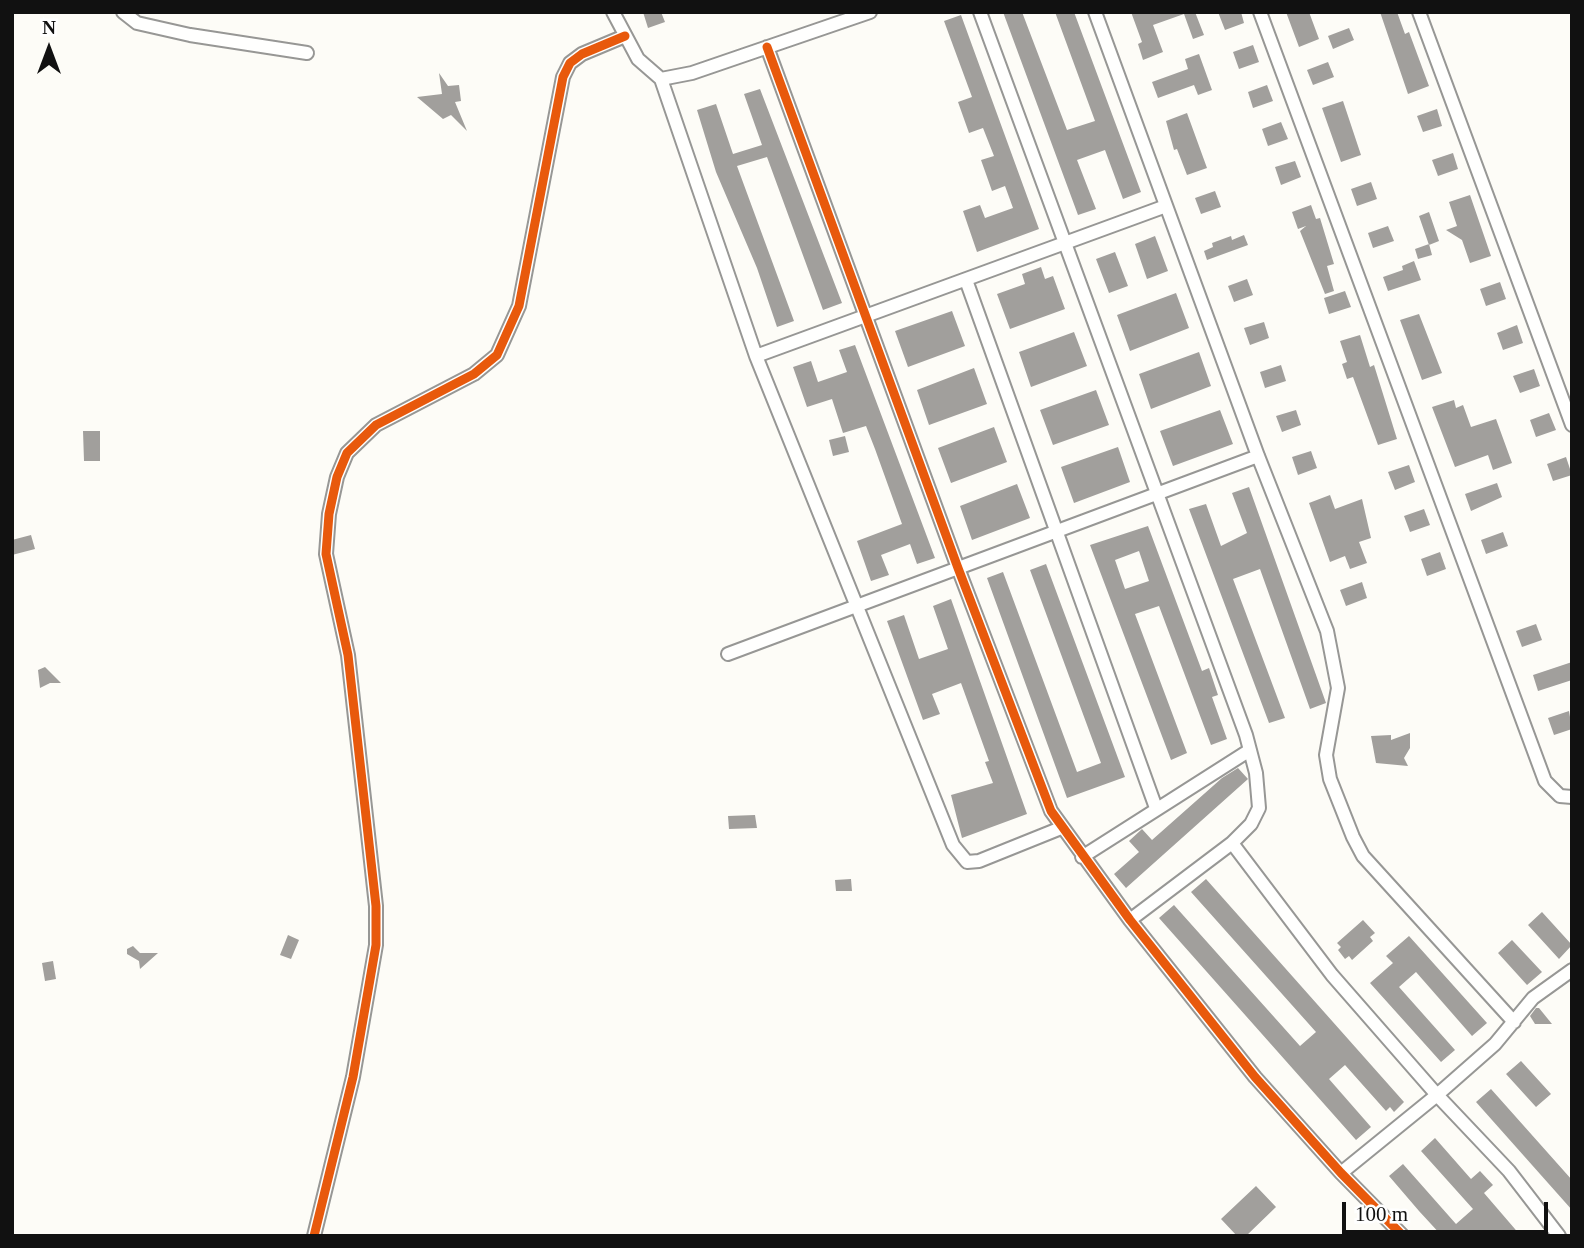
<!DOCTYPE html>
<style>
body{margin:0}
#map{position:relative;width:1584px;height:1248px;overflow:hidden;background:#fdfcf7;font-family:"Times New Roman",serif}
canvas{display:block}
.frame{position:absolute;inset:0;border:14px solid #111;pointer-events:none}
.north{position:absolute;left:14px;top:14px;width:70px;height:70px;-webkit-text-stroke:5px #fff;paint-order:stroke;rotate:0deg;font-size:19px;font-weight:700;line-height:28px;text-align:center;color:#111}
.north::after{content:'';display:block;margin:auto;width:24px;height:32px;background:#111;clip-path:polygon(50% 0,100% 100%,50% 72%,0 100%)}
.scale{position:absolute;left:1342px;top:1202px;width:206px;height:32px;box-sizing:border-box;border:4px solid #111;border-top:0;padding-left:9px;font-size:21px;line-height:24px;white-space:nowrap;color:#111;-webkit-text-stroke:5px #fff;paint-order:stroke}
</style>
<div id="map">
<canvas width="1584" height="1248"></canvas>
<div class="frame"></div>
<div class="north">N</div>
<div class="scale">100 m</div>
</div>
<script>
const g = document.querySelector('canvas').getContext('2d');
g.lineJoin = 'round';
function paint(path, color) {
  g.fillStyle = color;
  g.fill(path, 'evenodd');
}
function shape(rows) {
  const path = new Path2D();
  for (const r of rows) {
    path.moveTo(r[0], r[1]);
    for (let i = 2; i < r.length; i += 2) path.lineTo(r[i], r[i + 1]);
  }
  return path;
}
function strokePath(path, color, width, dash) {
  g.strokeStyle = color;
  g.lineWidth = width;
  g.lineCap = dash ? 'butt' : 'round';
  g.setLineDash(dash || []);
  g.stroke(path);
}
paint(shape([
 [643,12,661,12,665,22,648,28],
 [1003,12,1022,12,1067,130,1095,121,1055,12,1074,12,1141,192,1123,199,1105,150,1077,160,1096,209,1078,215],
 [1131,12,1195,12,1204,35,1193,39,1184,14,1153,25,1163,52,1143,60,1138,44,1142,42],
 [1218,12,1241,12,1244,23,1225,30],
 [1286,12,1309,12,1319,39,1299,47],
 [1380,12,1397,12,1405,34,1409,32,1429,86,1408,94],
 [961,15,1039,229,977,252,963,211,980,205,985,218,1013,208,1005,186,992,191,981,160,994,156,983,128,969,133,958,102,972,97,944,21],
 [1349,28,1354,40,1333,49,1328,36],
 [1253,45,1259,62,1239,69,1233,52],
 [1199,54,1212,90,1198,95,1194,85,1158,98,1152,82,1188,69,1185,59],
 [1328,62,1334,77,1313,85,1307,70],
 [439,73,448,86,459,85,461,101,455,102,467,131,451,115,443,119,417,97,442,94],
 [1267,85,1273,101,1253,108,1248,92],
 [760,89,842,303,823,310,767,157,737,166,794,321,777,327,757,268,716,172,697,110,716,104,733,154,762,145,744,94],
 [1343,101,1361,155,1341,162,1322,108],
 [1437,109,1442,126,1423,132,1417,116],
 [1187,113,1207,168,1187,175,1177,149,1174,150,1166,121],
 [1281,122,1288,139,1268,146,1262,129],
 [1453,153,1458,169,1438,176,1432,160],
 [1295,161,1301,177,1281,185,1275,167],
 [1371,182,1377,199,1357,206,1351,189],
 [1215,191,1221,207,1201,214,1195,198],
 [1470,195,1491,256,1470,263,1462,240,1446,230,1457,226,1449,202],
 [1311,205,1316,219,1320,218,1334,264,1327,266,1334,291,1325,294,1300,231,1306,226,1298,229,1292,212],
 [1429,212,1439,241,1429,245,1419,216],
 [1388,226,1394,241,1373,248,1368,233],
 [1244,235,1248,245,1207,260,1204,251,1213,247,1212,243,1231,236,1232,240],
 [1155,236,1168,271,1147,279,1135,244],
 [1429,244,1432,255,1418,259,1415,249],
 [1115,252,1128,286,1109,293,1096,259],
 [1414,261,1421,280,1388,291,1383,277,1403,270,1402,266],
 [1041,267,1045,279,1053,276,1065,309,1010,329,997,294,1025,284,1022,274],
 [1247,279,1253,295,1234,302,1228,286],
 [1500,282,1506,299,1486,306,1480,289],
 [1345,291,1351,307,1329,314,1324,298],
 [1176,293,1189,328,1130,351,1117,315],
 [952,311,965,346,908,367,895,331],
 [1419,314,1442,373,1422,380,1400,320],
 [1264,322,1269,338,1250,345,1244,328],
 [1517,325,1523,343,1503,350,1497,333],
 [1074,332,1087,366,1031,387,1019,352],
 [1360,335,1370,367,1374,365,1397,439,1378,445,1353,377,1347,379,1342,364,1347,362,1340,341],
 [855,345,935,558,917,564,910,544,881,555,889,575,871,581,857,541,902,524,875,449,866,426,843,433,832,399,807,407,793,367,811,361,818,382,847,372,839,350],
 [1199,352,1211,386,1151,409,1139,374],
 [1281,365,1286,381,1265,388,1260,372],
 [974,368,987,404,929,425,917,390],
 [1534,369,1540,386,1520,393,1513,376],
 [1096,390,1109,425,1053,445,1040,410],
 [1454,400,1456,408,1463,405,1471,427,1496,419,1512,463,1493,470,1488,455,1455,467,1432,407],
 [1220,410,1233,444,1173,466,1160,431],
 [1296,410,1301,425,1282,432,1276,416],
 [1549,413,1556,430,1536,437,1530,420],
 [994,427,1007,462,951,483,938,448],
 [83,431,100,431,100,461,84,461],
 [845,436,849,452,833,456,829,440],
 [1118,447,1130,482,1074,503,1061,467],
 [1311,451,1317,468,1298,475,1292,457],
 [1566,457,1572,475,1553,481,1547,464],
 [1409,465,1415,482,1395,490,1388,472],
 [1497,483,1502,497,1471,511,1465,494],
 [1017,484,1030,518,972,540,960,506],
 [1249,487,1326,703,1310,709,1260,569,1233,579,1285,718,1269,723,1189,509,1206,504,1221,546,1247,533,1232,493],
 [1330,495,1335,509,1362,499,1371,538,1359,542,1367,563,1350,569,1345,556,1330,562,1309,503],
 [1424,509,1430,525,1410,532,1404,516],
 [1148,526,1202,671,1209,668,1218,695,1212,697,1227,739,1211,745,1159,606,1135,614,1187,753,1171,760,1090,545],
 [1139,551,1149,581,1125,589,1115,560],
 [1503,532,1508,546,1486,554,1481,540],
 [31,535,35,549,12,555,12,540],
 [1440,552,1446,569,1427,576,1421,559],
 [1046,564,1125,777,1067,798,987,578,1003,572,1077,772,1101,763,1030,570],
 [1362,582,1367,598,1346,606,1340,590],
 [951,599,1027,814,962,838,951,795,993,783,985,762,989,761,961,683,932,694,940,714,923,720,887,621,904,615,919,659,948,649,933,606],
 [1536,624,1542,640,1522,647,1516,631],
 [1572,662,1572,680,1538,691,1533,675],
 [45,667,61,683,50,683,40,688,38,670],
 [1569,711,1572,729,1554,735,1548,718],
 [1410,733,1410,748,1404,758,1408,766,1376,763,1371,736,1391,735,1391,740],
 [1238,768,1248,779,1126,888,1114,874,1139,852,1129,841,1142,829,1152,840,1222,778],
 [755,815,757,828,729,829,728,816],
 [851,879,852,891,836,891,835,880],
 [1206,879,1404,1102,1394,1112,1390,1107,1386,1111,1345,1065,1329,1079,1371,1127,1356,1140,1159,918,1174,905,1300,1046,1316,1032,1191,892],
 [1542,912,1572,945,1559,959,1528,925],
 [1363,920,1375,933,1370,937,1373,941,1352,960,1349,956,1345,959,1338,950,1341,947,1337,943],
 [288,935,299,940,291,959,280,955],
 [1409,936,1487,1023,1472,1036,1416,972,1399,987,1455,1050,1441,1062,1370,983,1393,963,1386,956],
 [1512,940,1542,972,1527,985,1498,953],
 [133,946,140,953,158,953,140,969,139,961,127,954,127,949],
 [53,961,56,979,45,981,42,963],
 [1536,1008,1539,1008,1552,1024,1535,1024,1530,1016],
 [1521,1061,1551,1094,1536,1107,1506,1074],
 [1491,1089,1572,1180,1572,1210,1476,1102],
 [1435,1138,1471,1179,1480,1171,1493,1185,1484,1193,1521,1236,1442,1236,1419,1211,1389,1176,1403,1164,1456,1224,1473,1209,1421,1151],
 [1256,1186,1276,1207,1246,1236,1237,1236,1221,1219]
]), '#a19f9c');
const street = shape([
 [123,12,137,23,190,35,307,53],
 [613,12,638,59,661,79,756,356,953,845,967,862,979,861,1061,828],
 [980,12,1246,735,1256,773,1259,808,1251,824,1232,843,1130,920],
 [1095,12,1258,456,1327,631,1338,688,1326,755,1330,779,1353,837,1363,856,1514,1022],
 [1260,12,1545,781,1560,796,1572,797],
 [1419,12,1572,425],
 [767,47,958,568,1051,811,1130,920,1255,1077,1341,1173,1403,1236],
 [661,79,692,73,870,12],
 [966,280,1156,808],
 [756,356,1166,206],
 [728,654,1258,456],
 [1232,843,1332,975,1437,1095,1509,1171,1559,1236],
 [1082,857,1250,750],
 [1341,1173,1437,1095,1495,1044,1533,998,1572,970],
 [314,1236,353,1077,376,945,376,906,348,655,326,554,329,514,337,477,347,453,376,425,474,374,497,355,519,306,563,77,570,63,582,54,625,36]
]);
strokePath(street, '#979795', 16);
strokePath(street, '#fffffe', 12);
strokePath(shape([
 [767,47,958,568,1051,811,1130,920,1255,1077,1341,1173,1403,1236],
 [314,1236,353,1077,376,945,376,906,348,655,326,554,329,514,337,477,347,453,376,425,474,374,497,355,519,306,563,77,570,63,582,54,625,36]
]), '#e8590c', 9);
</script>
